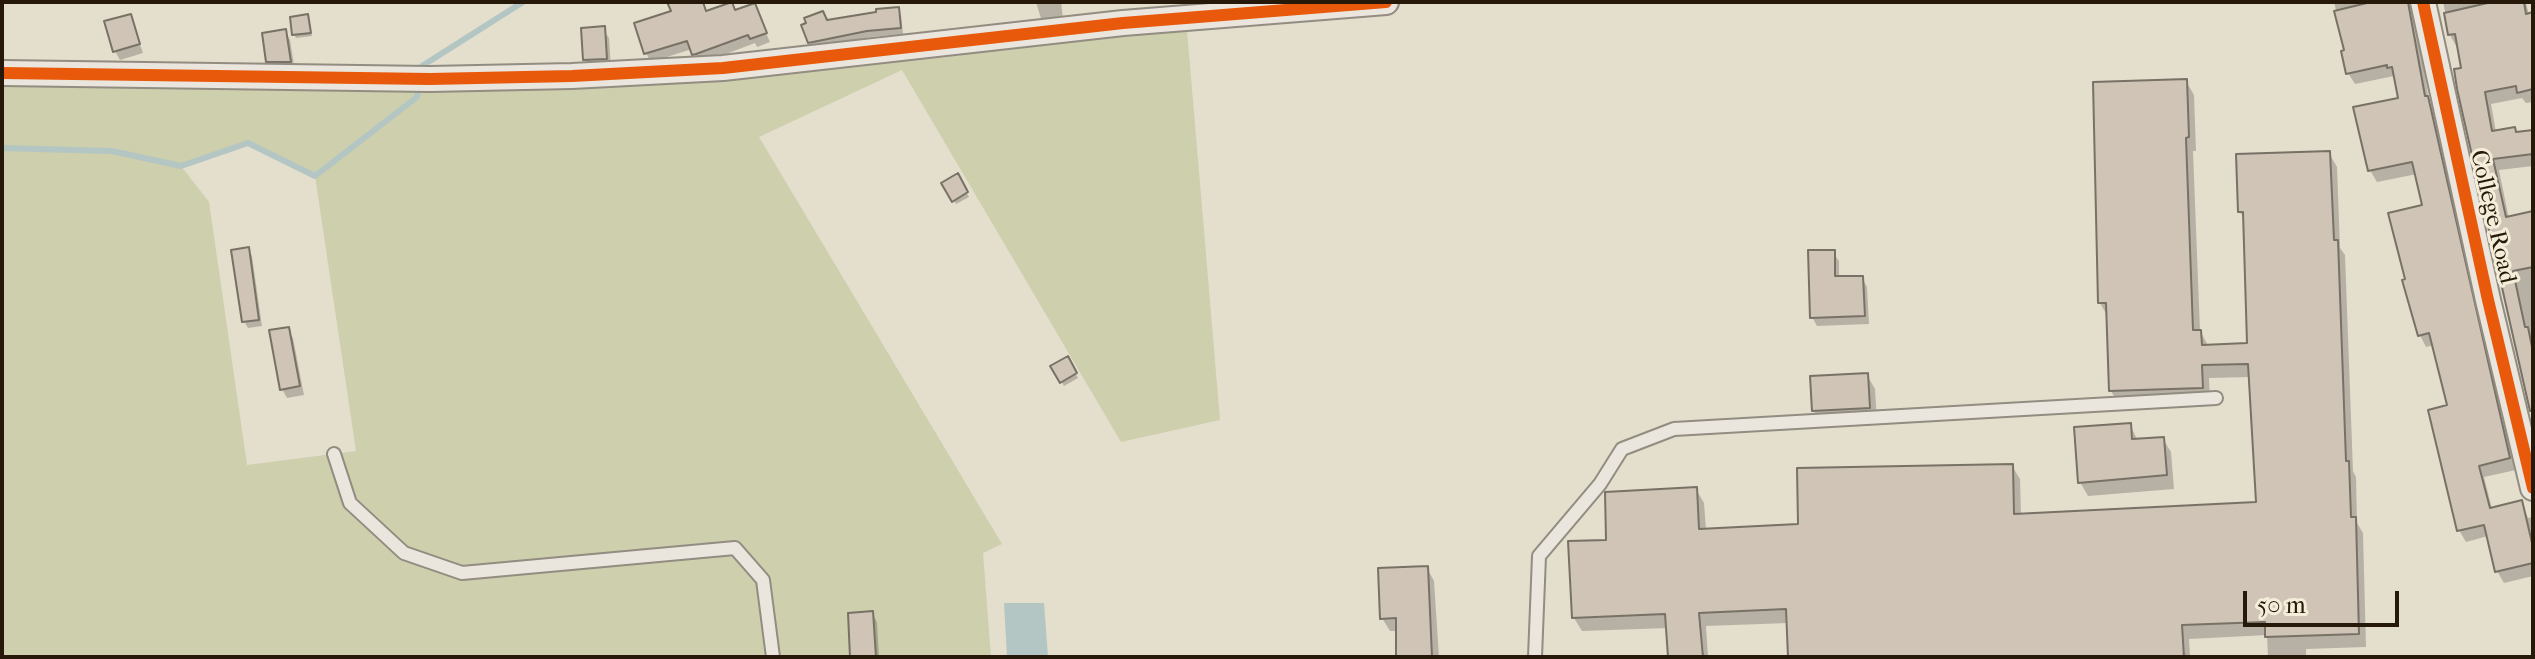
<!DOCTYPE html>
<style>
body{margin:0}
#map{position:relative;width:2535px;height:659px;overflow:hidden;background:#e4decd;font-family:"IM FELL French Canon",serif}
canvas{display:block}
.frame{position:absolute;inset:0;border:4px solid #261909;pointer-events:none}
.scale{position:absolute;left:2243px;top:591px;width:156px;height:36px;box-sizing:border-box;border:4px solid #261909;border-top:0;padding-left:10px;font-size:24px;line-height:28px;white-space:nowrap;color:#261909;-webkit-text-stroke:6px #f3edd9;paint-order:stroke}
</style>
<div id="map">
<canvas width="2535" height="659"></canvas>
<div class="frame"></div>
<div class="scale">50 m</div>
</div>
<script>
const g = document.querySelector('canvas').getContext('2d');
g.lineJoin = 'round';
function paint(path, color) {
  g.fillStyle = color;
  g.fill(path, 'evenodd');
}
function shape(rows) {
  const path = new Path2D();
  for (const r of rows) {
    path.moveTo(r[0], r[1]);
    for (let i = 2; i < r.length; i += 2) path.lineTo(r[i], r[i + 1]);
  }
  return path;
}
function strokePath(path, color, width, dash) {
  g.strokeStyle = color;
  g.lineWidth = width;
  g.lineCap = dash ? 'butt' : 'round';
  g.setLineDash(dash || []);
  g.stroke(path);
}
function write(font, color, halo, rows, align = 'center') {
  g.font = font + ' "IM FELL French Canon",serif';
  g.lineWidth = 6;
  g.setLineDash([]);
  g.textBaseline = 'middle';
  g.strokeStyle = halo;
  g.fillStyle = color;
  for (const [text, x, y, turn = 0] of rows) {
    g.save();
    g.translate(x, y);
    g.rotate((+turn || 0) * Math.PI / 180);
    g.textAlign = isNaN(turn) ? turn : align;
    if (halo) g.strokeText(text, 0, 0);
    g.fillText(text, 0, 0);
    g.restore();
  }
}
paint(shape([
 [1186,18,1220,420,1121,442,902,70,759,137,1002,544,983,553,991,657,2,657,2,73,723,68],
 [247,143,315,176,356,451,247,465,209,202,181,166]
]), '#cdcfad');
paint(shape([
 [1004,603,1044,603,1048,657,1007,657]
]), '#b3c6c3');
paint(shape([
 [672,2,703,2,707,13,735,12,754,5,770,42,757,47,755,43,702,63,699,63,692,49,651,62,646,53,673,12],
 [1036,2,1061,2,1063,19,1042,22],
 [2334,2,2413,2,2429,101,2434,109,2516,470,2484,477,2492,509,2521,502,2528,518,2533,517,2533,576,2504,583,2497,571,2488,536,2466,542,2459,530,2449,407,2434,345,2426,347,2420,335,2407,281,2424,207,2417,174,2377,182,2370,170,2400,99,2394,76,2355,84,2348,73,2346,52],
 [2443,2,2526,2,2529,15,2533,14,2533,102,2526,103,2522,98,2491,104,2496,132,2533,132,2533,166,2499,170,2509,219,2533,213,2533,412,2459,46,2456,46,2450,35],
 [898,9,901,15,903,34,871,37,814,48,810,42],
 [307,16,312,36,296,38,294,34],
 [130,17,143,53,120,60,115,51],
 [603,29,609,38,611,68,591,69,585,60],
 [285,31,290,40,295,71,273,70,268,61],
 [2186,81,2194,95,2196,151,2193,151,2200,331,2209,347,2249,345,2246,221,2240,212,2329,153,2337,167,2340,248,2345,255,2353,471,2356,477,2357,523,2363,533,2366,647,2306,649,2306,657,2268,657,2267,635,2189,639,2190,657,1790,657,1788,623,1706,626,1708,657,1670,657,1668,628,1582,631,1574,618,1608,542,1696,489,1704,503,1706,530,1800,526,2012,466,2020,479,2021,515,2258,504,2251,377,2209,378,2210,402,2119,405,2111,391,2108,317,2100,303],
 [957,176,969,197,956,204,944,184],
 [248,249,252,256,262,326,248,328,244,321],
 [1833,252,1839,261,1839,278,1862,278,1867,287,1869,324,1817,326,1812,317],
 [288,329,293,338,304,395,287,398,282,389],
 [1067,359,1078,378,1064,386,1053,367],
 [1867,375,1875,389,1877,422,1822,424,1814,411],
 [2130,425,2138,441,2163,439,2171,452,2174,489,2088,496,2080,482],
 [1427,568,1434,581,1439,657,1398,657,1398,631,1390,631,1382,618],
 [872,613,877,622,879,657,852,657]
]), '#0003');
strokePath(shape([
 [420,74,422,66,523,2],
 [2,148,112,151,181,166,248,143,315,176,417,97,419,85]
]), '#b3c6c3', 6);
const building = shape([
 [667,2,703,2,706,11,732,2,735,10,755,3,767,33,750,39,748,35,696,54,692,55,687,41,644,54,634,23,671,11,667,2],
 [2371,2,2408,2,2425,96,2428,96,2510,458,2479,466,2490,508,2522,500,2533,547,2533,563,2495,572,2484,525,2457,531,2428,410,2447,405,2429,333,2418,336,2402,280,2405,279,2388,213,2422,205,2412,162,2368,171,2353,107,2398,98,2392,67,2387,68,2387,65,2346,74,2341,51,2344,50,2334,11,2371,2],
 [2492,2,2524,2,2526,14,2533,12,2533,89,2517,93,2516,86,2485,92,2492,131,2515,127,2516,132,2533,130,2533,154,2493,159,2506,217,2533,211,2533,267,2513,271,2525,327,2528,327,2533,352,2533,411,2530,411,2457,89,2454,69,2461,68,2455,34,2448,35,2444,13,2492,2],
 [899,7,901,28,867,31,808,43,801,25,806,23,804,18,823,11,827,20,876,12,876,9,899,7],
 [131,14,140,44,113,52,104,21,131,14],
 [308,14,311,33,292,35,290,17,308,14],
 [605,26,607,59,583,60,581,28,605,26],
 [286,29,291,62,266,62,262,33,286,29],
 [2187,79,2189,137,2186,138,2193,330,2201,330,2202,345,2247,343,2243,212,2238,212,2236,154,2330,151,2334,240,2338,240,2346,461,2349,461,2351,517,2356,517,2359,634,2265,637,2265,622,2182,625,2184,657,1788,657,1786,609,1699,613,1703,657,1668,657,1665,614,1572,618,1568,541,1606,540,1605,492,1697,487,1699,529,1798,524,1797,468,2013,464,2014,514,2256,502,2248,364,2202,365,2203,388,2109,391,2106,303,2098,303,2093,82,2187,79],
 [958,173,968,192,952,202,941,183,958,173],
 [249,247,259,320,242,322,231,250,249,247],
 [1808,250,1835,250,1835,276,1863,276,1865,316,1810,318,1808,250],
 [289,327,300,386,280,390,269,330,289,327],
 [1068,356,1077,373,1060,383,1050,366,1068,356],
 [1868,373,1870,408,1812,411,1810,376,1868,373],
 [2131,423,2132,439,2164,437,2167,475,2078,483,2074,427,2131,423],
 [1428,566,1432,657,1396,657,1396,618,1380,619,1378,568,1428,566],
 [873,611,876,657,850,657,848,613,873,611]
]);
paint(building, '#cfc4b5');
strokePath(building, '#777166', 2);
const lane = shape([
 [334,454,350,503,404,553,462,573,735,548,763,580,773,657],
 [1535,657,1539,556,1600,484,1622,449,1674,429,2216,398]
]);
const street = shape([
 [2423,2,2488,300,2533,488],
 [2,73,430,79,572,76,723,68,1123,23,1386,2]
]);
strokePath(lane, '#928c81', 16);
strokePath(street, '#928c81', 28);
strokePath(lane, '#eae6de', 12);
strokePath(street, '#eae6de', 24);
strokePath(shape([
 [2423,2,2488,300,2533,488],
 [2,73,430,79,572,76,723,68,1123,23,1386,2]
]), '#e8590c', 12);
write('24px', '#261909', '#f3edd9', [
 ["College Road",2492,217,77]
]);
</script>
